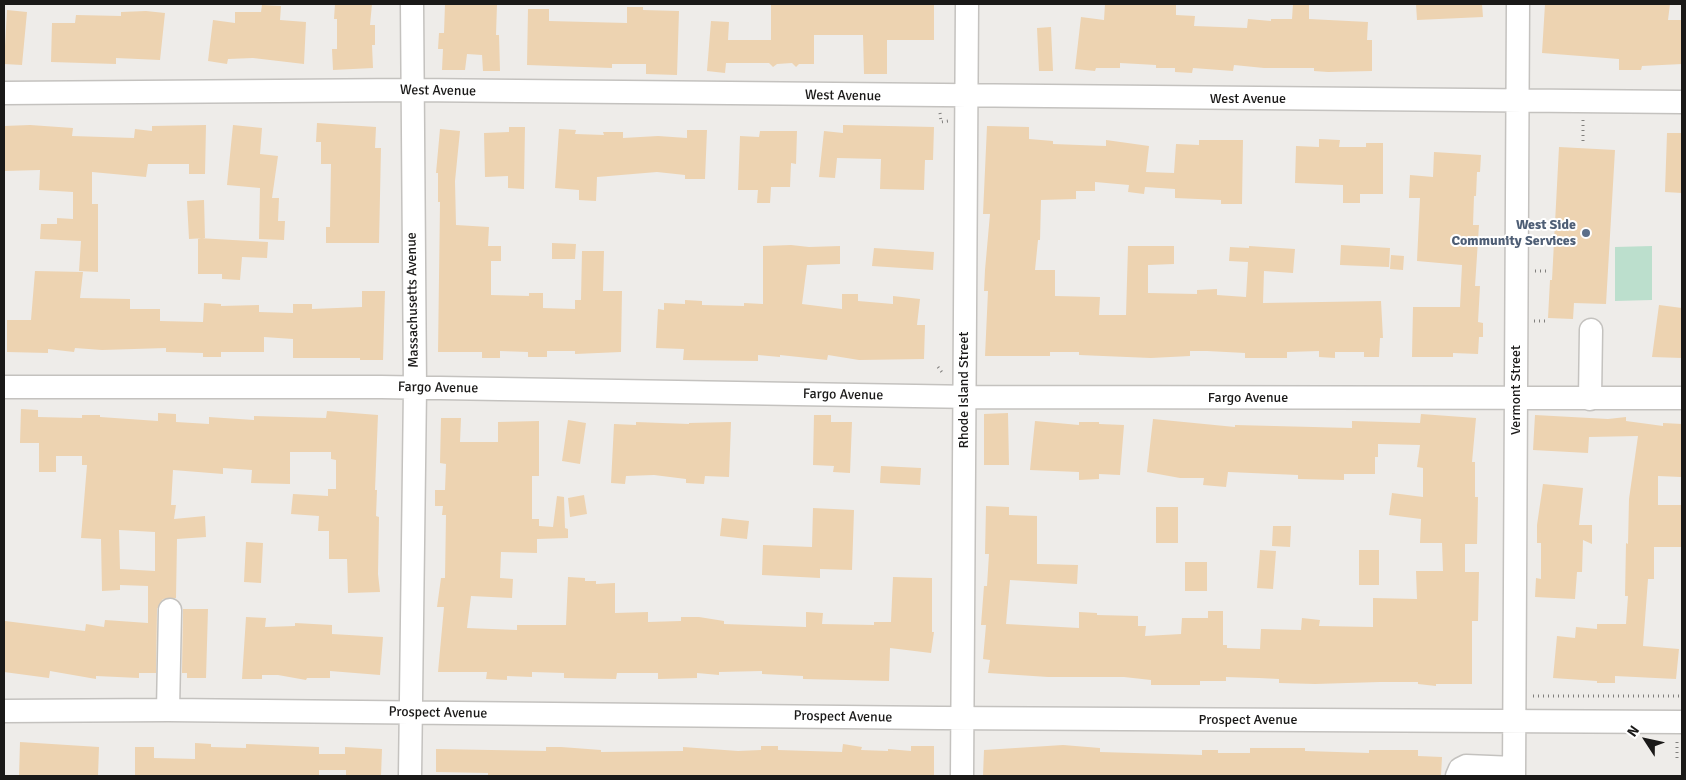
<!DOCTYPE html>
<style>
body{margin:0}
#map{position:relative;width:1686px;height:780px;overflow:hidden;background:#eeece9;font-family:Signika,sans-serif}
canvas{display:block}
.frame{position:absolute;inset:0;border:5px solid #1a1918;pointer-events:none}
.north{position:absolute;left:1621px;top:715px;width:50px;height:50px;-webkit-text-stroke:4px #fff;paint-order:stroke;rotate:305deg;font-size:14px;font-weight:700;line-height:20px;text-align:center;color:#1a1918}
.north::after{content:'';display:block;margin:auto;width:18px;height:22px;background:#1a1918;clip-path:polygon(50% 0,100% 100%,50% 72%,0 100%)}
</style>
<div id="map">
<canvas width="1686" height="780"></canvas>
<div class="frame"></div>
<div class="north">N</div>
</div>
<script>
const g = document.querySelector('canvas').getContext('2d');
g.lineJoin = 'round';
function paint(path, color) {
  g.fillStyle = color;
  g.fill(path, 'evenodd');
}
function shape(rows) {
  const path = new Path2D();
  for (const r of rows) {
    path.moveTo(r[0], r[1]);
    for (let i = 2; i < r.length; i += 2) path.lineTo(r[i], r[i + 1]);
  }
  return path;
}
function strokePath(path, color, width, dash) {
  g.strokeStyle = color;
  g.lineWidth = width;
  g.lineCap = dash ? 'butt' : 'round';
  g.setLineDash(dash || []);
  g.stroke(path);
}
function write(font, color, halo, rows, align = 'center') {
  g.font = font + ' Signika,sans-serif';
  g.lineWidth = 4;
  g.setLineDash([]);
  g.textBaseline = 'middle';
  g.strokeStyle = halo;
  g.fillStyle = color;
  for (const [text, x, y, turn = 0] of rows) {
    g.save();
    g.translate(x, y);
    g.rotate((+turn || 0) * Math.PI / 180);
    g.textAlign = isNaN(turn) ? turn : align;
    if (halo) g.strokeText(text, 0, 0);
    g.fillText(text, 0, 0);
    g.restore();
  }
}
paint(shape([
 [1652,246,1652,300,1615,301,1615,247]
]), '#bcdfcd');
paint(shape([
 [335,4,372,4,370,25,375,25,375,45,372,45,373,68,333,70,332,49,337,49,337,19,334,19],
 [445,4,497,4,496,35,499,35,500,71,483,71,482,55,467,54,465,70,442,70,443,49,438,49,439,33,444,33],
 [771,4,934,4,934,40,887,40,887,74,864,74,863,35,814,35,814,64,799,64,796,67,792,63,777,64,773,67,769,63,726,63,725,73,707,71,711,21,729,22,728,40,771,40],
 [1105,4,1176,4,1176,15,1195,16,1194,26,1247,28,1248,19,1271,21,1271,19,1292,19,1293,4,1309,4,1309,19,1368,22,1367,40,1372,40,1372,71,1328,72,1314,71,1314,68,1264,68,1234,65,1233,71,1193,68,1192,73,1175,72,1175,68,1156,68,1156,65,1120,63,1120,68,1096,68,1095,71,1075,69,1081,17,1104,20],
 [1416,4,1482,4,1483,17,1417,20],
 [1545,4,1670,4,1668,20,1682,20,1682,64,1642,66,1641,70,1619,70,1619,59,1542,53],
 [262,5,281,6,280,20,306,22,304,64,253,58,228,59,227,64,208,61,213,20,235,23,235,12,261,12],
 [627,7,643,7,643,10,679,11,677,75,646,74,646,64,612,64,612,68,527,65,528,9,549,9,549,21,627,23],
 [7,10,27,12,22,65,4,64],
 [146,11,165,13,160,60,116,58,116,64,51,62,52,23,75,23,76,15,121,16,121,12],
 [1051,27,1053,71,1039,71,1037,28],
 [317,123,376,127,375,148,381,148,379,243,326,243,326,227,330,227,331,164,321,164,321,142,316,142],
 [30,125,73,128,72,136,134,138,135,129,152,131,152,126,206,125,205,174,189,174,189,164,148,164,146,177,92,172,92,204,98,204,98,272,79,271,81,241,40,239,41,224,57,224,57,218,73,219,73,192,39,190,40,170,4,171,4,126],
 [233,125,262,128,260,154,278,156,272,198,279,198,278,221,285,221,284,240,259,239,260,188,227,185],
 [843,125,934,127,933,160,925,160,924,190,880,189,881,159,837,158,835,178,819,177,824,131,843,133],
 [987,126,1029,127,1029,139,1053,141,1053,144,1106,146,1106,140,1149,146,1146,172,1174,173,1176,144,1199,145,1199,140,1243,140,1242,204,1221,204,1221,200,1175,198,1175,189,1145,187,1144,194,1128,192,1129,185,1095,182,1095,191,1076,191,1076,199,1041,200,1040,240,1038,240,1035,270,1055,270,1055,296,1100,297,1099,315,1126,315,1128,246,1174,246,1174,264,1148,265,1148,293,1197,294,1197,290,1217,289,1217,295,1246,297,1248,262,1229,261,1230,247,1249,248,1249,246,1295,249,1293,273,1264,271,1263,303,1381,301,1383,338,1380,338,1379,357,1364,357,1364,352,1335,352,1335,358,1319,357,1319,351,1287,352,1287,358,1245,358,1245,353,1207,351,1190,351,1190,356,1151,358,1079,355,1079,352,1050,352,1050,356,985,356,988,291,984,291,985,270,990,214,983,214],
 [509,127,525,127,524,189,508,188,508,176,485,177,484,133,509,132],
 [440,129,460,131,455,181,456,225,489,227,488,246,501,246,501,261,491,261,491,295,529,296,529,293,543,293,543,308,575,309,575,300,581,300,582,251,604,251,603,291,622,291,621,352,575,354,575,351,547,351,547,357,528,357,528,352,500,351,500,358,482,358,482,352,438,352,440,202,438,202,438,173,436,173],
 [559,129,576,130,575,134,604,135,603,132,623,132,623,138,658,136,687,138,687,130,707,130,705,179,685,179,685,175,657,172,597,177,596,201,579,200,579,190,555,188],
 [760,131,797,131,796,164,791,163,790,187,771,187,770,203,757,203,758,190,738,190,740,136,759,137],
 [1667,133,1682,133,1682,193,1665,192],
 [1319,139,1340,140,1339,147,1366,147,1366,143,1383,143,1383,194,1360,194,1360,203,1343,203,1343,185,1295,183,1296,146,1319,147],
 [1559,147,1615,150,1606,304,1574,303,1573,319,1548,318,1550,280,1552,280],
 [1434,152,1481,155,1480,172,1477,172,1476,196,1474,196,1473,225,1479,225,1475,286,1480,286,1478,322,1483,323,1483,337,1479,337,1478,354,1453,353,1453,357,1412,357,1413,307,1460,307,1462,265,1417,261,1420,198,1409,198,1410,175,1433,177],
 [204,200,205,238,189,239,187,201],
 [198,238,268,242,267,258,242,257,240,280,222,279,222,274,198,274],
 [552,243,576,244,575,259,552,259],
 [791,245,809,247,840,246,840,264,807,265,802,304,842,309,842,294,858,294,858,301,893,304,893,296,920,299,917,325,925,325,924,359,859,360,828,355,827,360,780,355,780,357,758,355,758,361,683,360,684,349,656,348,658,309,664,310,664,303,685,304,685,300,702,301,702,305,744,306,744,303,763,304,763,246],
 [1341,245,1390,248,1389,267,1340,265],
 [874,248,934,252,933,270,872,266],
 [1391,255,1404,256,1403,270,1390,269],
 [35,271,83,272,80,298,130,299,130,309,160,309,160,321,203,322,204,303,221,304,221,306,259,305,259,312,293,313,293,304,312,304,312,309,362,307,362,291,385,291,383,360,360,360,360,358,293,358,293,339,264,337,264,352,221,352,221,357,203,357,203,353,166,352,166,348,102,350,75,348,74,352,48,349,48,353,7,352,7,320,31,320],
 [1659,305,1682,308,1682,358,1652,357],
 [21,409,38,410,38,417,82,418,82,415,100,415,100,417,158,421,158,413,176,414,176,422,209,424,209,417,254,420,254,416,326,418,327,411,378,415,375,490,377,490,376,516,379,517,378,574,380,592,348,593,347,559,329,559,329,531,318,531,319,516,291,514,293,494,328,496,328,489,336,489,336,460,331,459,331,452,290,452,290,484,251,483,252,470,223,468,223,474,173,470,171,505,176,505,174,519,205,516,206,537,177,539,176,598,163,599,157,609,156,673,139,673,139,678,96,676,96,679,50,671,49,678,4,672,5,621,85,631,86,624,104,627,105,620,148,623,148,586,120,585,120,590,102,591,101,539,81,538,87,465,82,465,82,456,56,456,56,472,39,472,39,443,20,443],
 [119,530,155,532,155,571,120,569],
 [1008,413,1009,465,984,465,984,414],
 [1421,414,1476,418,1472,462,1475,462,1475,497,1478,497,1477,544,1465,544,1465,572,1479,572,1478,621,1472,621,1472,684,1436,684,1436,686,1418,684,1418,682,1380,682,1315,684,1279,683,1279,679,1259,678,1226,677,1226,681,1200,681,1200,685,1151,685,1151,680,1124,677,1048,677,988,673,990,660,983,659,986,625,981,625,984,586,987,586,989,554,985,554,986,506,1009,507,1009,515,1037,516,1037,564,1078,565,1077,584,1010,580,1006,624,1079,628,1079,612,1097,613,1097,615,1138,616,1138,626,1146,626,1145,636,1181,634,1182,618,1208,618,1208,611,1223,611,1223,645,1227,645,1227,648,1260,649,1261,629,1301,630,1302,618,1320,620,1319,626,1373,627,1373,598,1417,599,1416,571,1443,571,1442,543,1420,543,1421,519,1389,515,1392,493,1423,497,1423,468,1417,467,1420,445,1378,444,1378,457,1375,457,1375,474,1344,474,1344,480,1298,479,1298,475,1228,472,1226,487,1203,485,1204,478,1180,478,1147,472,1153,419,1235,427,1235,425,1352,428,1352,421,1420,423],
 [814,415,831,415,831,422,852,422,850,473,833,472,834,466,813,465],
 [1535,415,1608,419,1626,417,1626,421,1663,426,1663,423,1682,424,1681,477,1658,476,1658,505,1682,505,1682,547,1654,547,1654,579,1648,579,1643,646,1679,649,1676,679,1615,676,1615,683,1597,683,1597,681,1553,678,1557,636,1575,638,1576,627,1597,629,1597,624,1626,624,1628,596,1625,596,1626,543,1628,544,1629,499,1638,436,1589,437,1588,453,1533,450],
 [441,418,461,418,460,442,498,442,498,422,539,421,539,476,532,476,532,519,539,519,539,526,553,527,557,496,564,497,565,528,568,529,568,538,537,539,537,553,501,552,500,578,513,579,512,598,471,596,467,628,517,630,517,625,566,625,568,577,585,578,585,581,596,581,596,584,615,583,615,613,648,612,648,622,681,621,681,617,699,617,724,621,724,624,806,627,806,612,823,613,822,624,874,625,874,622,891,622,893,577,932,578,932,632,934,632,931,653,890,648,889,681,803,679,803,676,762,674,762,671,719,672,719,675,697,673,697,678,658,679,658,673,617,673,616,679,564,678,564,673,532,672,532,677,507,676,507,680,486,679,487,672,438,672,444,607,437,607,441,578,445,578,446,515,442,515,443,506,435,506,435,490,445,490,446,464,440,463],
 [568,420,586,423,580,464,562,461],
 [1035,421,1079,425,1079,422,1099,422,1099,424,1124,425,1120,475,1099,474,1099,479,1079,480,1079,472,1030,470],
 [636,422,689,424,689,423,731,422,729,477,705,476,704,484,686,483,686,479,654,475,626,476,625,484,611,483,614,424,636,425],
 [881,466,921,468,920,485,880,483],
 [1543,484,1583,488,1579,525,1592,525,1592,544,1583,540,1582,572,1577,572,1575,599,1535,597,1536,578,1541,579,1541,543,1537,543,1537,525],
 [584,495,587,514,570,517,568,498],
 [1156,507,1178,507,1178,543,1156,543],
 [813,508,854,510,852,570,820,569,820,578,762,575,763,545,812,547],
 [722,518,749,521,747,539,720,536],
 [1273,526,1291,526,1290,547,1272,546],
 [246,542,263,543,261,583,244,582],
 [1260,550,1276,551,1273,589,1257,588],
 [1359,550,1379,550,1379,585,1359,585],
 [1185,562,1207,562,1207,591,1185,591],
 [183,609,208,609,206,678,187,678,187,673,182,673],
 [246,617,266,618,265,627,295,626,295,623,332,625,332,634,383,637,380,675,330,671,330,678,307,678,306,680,278,675,262,675,262,679,242,679],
 [20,742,99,747,98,776,19,776],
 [195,743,211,744,211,747,246,748,246,744,319,747,319,754,345,754,345,747,382,749,381,776,346,776,346,770,319,770,319,776,135,776,135,747,154,747,154,758,195,759],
 [843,744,862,747,861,750,888,751,888,749,911,751,911,746,934,746,934,776,488,776,488,773,436,772,436,749,546,751,546,747,561,747,601,750,601,752,683,751,683,747,738,751,761,750,761,746,778,746,778,750,842,752],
 [1063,745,1100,748,1100,752,1202,755,1202,750,1218,750,1218,753,1250,753,1250,748,1305,748,1305,751,1369,753,1369,750,1418,750,1418,756,1442,757,1441,776,983,776,984,750]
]), '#edd3b1');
const minor = shape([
 [4,93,412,90,1682,102],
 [4,387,381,387,974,397,1682,398],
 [1590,399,1591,330],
 [168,710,170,610],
 [4,711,168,710,939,718,1682,722],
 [410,776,415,388,412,4],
 [962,776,967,4],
 [1457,776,1460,769,1466,766,1514,768],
 [1514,776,1518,4]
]);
strokePath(minor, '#c4c2bf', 25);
strokePath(shape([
 [940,113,941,122,948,121],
 [1583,141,1583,119],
 [1535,271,1549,271],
 [1534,321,1548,321],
 [938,367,944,375],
 [1533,696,1682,696],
 [1677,742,1677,759]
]), '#807f7d', 3, [1, 4]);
strokePath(minor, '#fff', 22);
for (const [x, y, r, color] of [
 [1586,233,5,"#5c6f8a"]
]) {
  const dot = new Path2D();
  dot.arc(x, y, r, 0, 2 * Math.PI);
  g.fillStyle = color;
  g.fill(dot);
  strokePath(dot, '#fff', 2);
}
write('14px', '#1a1918', '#fff', [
 ["West Avenue",438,91,1],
 ["West Avenue",843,96,1],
 ["West Avenue",1248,99],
 ["Massachusetts Avenue",413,300,-91],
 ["Fargo Avenue",438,388,1],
 ["Rhode Island Street",964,390,-90],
 ["Vermont Street",1516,390,-90],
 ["Fargo Avenue",843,395,1],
 ["Fargo Avenue",1248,398],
 ["Prospect Avenue",438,713,1],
 ["Prospect Avenue",843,717,1],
 ["Prospect Avenue",1248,720]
]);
write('bold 14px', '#4e5e75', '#fff', [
 ["West Side",1576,225],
 ["Community Services",1576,241]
], 'right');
</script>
